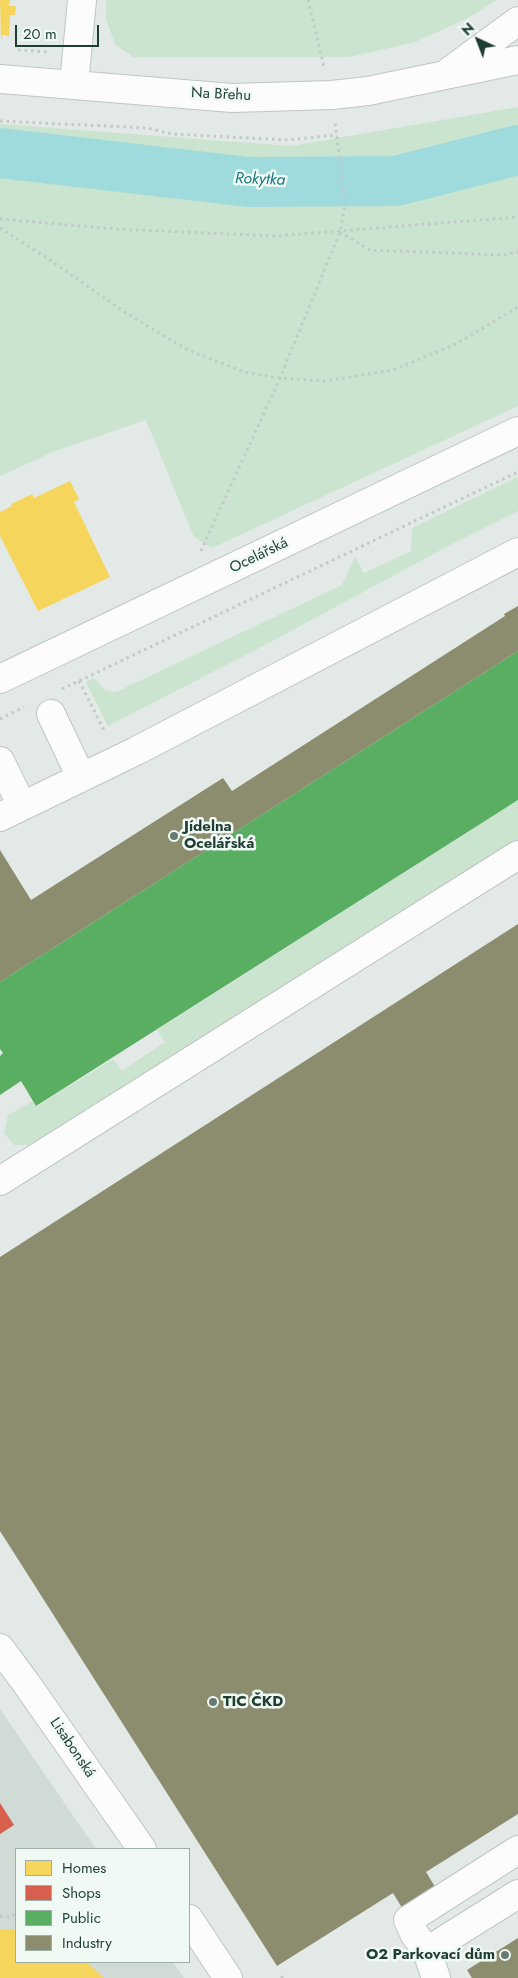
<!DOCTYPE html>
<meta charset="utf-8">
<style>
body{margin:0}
#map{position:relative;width:518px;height:1978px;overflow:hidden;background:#e3e9e6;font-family:Jost,sans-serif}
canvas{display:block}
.legend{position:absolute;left:15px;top:1848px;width:175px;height:115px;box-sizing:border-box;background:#f1f9f4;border:1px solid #9daea7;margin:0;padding:6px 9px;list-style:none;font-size:15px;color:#1f3e33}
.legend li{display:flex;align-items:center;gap:10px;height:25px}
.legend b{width:25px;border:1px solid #9daea7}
.north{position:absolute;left:453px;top:15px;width:50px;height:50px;-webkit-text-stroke:4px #f1f9f4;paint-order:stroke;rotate:317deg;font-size:14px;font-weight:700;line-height:20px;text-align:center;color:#1f3e33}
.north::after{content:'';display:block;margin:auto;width:18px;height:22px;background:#1f3e33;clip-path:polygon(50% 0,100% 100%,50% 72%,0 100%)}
.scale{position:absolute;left:15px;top:25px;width:84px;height:22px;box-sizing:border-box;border:2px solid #1f3e33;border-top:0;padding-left:6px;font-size:15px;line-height:18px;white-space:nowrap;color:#1f3e33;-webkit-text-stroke:4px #f1f9f4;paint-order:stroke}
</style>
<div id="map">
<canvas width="518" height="1978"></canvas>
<ul class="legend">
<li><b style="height:14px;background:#f6d55c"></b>Homes</li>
<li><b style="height:14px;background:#d6604d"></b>Shops</li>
<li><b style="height:14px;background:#5aae61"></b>Public</li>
<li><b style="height:14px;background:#8c8c6e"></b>Industry</li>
</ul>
<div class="north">N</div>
<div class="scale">20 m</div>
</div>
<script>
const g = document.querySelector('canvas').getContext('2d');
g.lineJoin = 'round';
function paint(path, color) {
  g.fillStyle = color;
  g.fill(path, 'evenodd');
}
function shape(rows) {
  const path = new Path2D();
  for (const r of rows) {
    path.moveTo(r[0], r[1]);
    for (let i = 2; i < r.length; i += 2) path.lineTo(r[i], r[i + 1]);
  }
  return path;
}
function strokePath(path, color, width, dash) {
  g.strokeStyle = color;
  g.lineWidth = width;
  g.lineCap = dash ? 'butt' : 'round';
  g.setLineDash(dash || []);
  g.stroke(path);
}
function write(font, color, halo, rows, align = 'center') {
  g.font = font + ' Jost,sans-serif';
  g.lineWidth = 5;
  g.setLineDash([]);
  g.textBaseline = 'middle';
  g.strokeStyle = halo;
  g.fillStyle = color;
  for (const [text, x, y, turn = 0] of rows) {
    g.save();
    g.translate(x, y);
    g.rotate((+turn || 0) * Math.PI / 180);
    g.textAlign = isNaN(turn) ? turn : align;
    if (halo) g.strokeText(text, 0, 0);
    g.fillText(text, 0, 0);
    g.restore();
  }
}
paint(shape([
 [0,1709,96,1849,16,1849,16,1962,173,1962,184,1978,0,1978]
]), '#d0dbd5');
paint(shape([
 [106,0,497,0,466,19,415,42,350,57,133,57,115,44,106,19],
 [518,107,518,406,212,548,194,537,146,420,55,451,0,476,0,124,291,146],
 [518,477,518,511,450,545,265,645,108,726,86,682,94,678,106,691,116,692,342,585,355,557,364,573,411,551,412,528],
 [518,800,518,840,39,1145,14,1145,4,1133,8,1115,33,1101,37,1106,113,1059,122,1071,165,1042,157,1030]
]), '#cbe4cf');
paint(shape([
 [0,0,10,0,9,6,16,6,15,15,10,15,9,36,2,35,1,41],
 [70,481,79,499,74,502,110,577,38,611,0,536,0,512,12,506,11,504,32,494,34,498],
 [0,1929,16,1930,16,1962,87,1962,104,1978,0,1978]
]), '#f6d55c');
paint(shape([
 [0,1803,14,1825,0,1834]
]), '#d6604d');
paint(shape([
 [518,651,518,800,36,1106,21,1081,0,1095,0,1056,3,1053,0,1049,0,982]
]), '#5aae61');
paint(shape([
 [518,606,518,651,0,982,0,850,31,900,223,778,232,791,505,616,504,614],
 [518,924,518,1814,426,1872,437,1890,404,1911,393,1893,277,1966,0,1531,0,1257],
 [518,1938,518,1978,472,1978,467,1970]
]), '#8c8c6e');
strokePath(shape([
 [0,153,249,182,396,181,518,150]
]), '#9fdadc', 50);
const minor = shape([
 [451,70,518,21],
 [0,79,232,98,332,95,368,91,518,60],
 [74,85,82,0],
 [0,679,518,431],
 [51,714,81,777],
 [0,761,22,806],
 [0,817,136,751,518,552],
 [0,1181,518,855],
 [0,1648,26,1683,142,1849],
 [189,1919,228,1978],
 [427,1951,518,1894],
 [436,1978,427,1951,415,1935,408,1920,518,1850]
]);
strokePath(minor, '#c0c6c3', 30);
strokePath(shape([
 [308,0,324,67],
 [18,50,49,52],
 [0,121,148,128,171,134,288,140,337,135],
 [0,219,115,229,275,236,518,217],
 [0,228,50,260,126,313,188,350,244,372,280,378,325,381,393,370,456,344,518,307],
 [340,232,370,250,503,255,518,252],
 [201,551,280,378,340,232,345,204,335,122],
 [79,681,104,730],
 [62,689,518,472],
 [0,719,24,707],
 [0,1916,8,1917,16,1914],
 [281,1978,284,1976]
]), '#c0cac6', 3, [2.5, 4]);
strokePath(minor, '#fbfcfb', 28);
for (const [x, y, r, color] of [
 [174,836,5,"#647a72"],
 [213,1702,5,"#647a72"],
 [505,1955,5,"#647a72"]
]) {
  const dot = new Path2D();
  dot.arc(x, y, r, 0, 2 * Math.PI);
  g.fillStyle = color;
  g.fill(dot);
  strokePath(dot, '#f1f9f4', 2);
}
write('15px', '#1f3e33', '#f1f9f4', [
 ["Na Břehu",221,95,3],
 ["Ocelářská",259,556,-26],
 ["Lisabonská",72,1748,56]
]);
write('bold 15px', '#1f3e33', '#f1f9f4', [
 ["Jídelna",184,827],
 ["Ocelářská",184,844],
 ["TIC ČKD",223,1702],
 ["O2 Parkovací dům",495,1955,"right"]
], 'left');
write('italic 16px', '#147980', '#f1f9f4', [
 ["Rokytka",260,180,2]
]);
</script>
